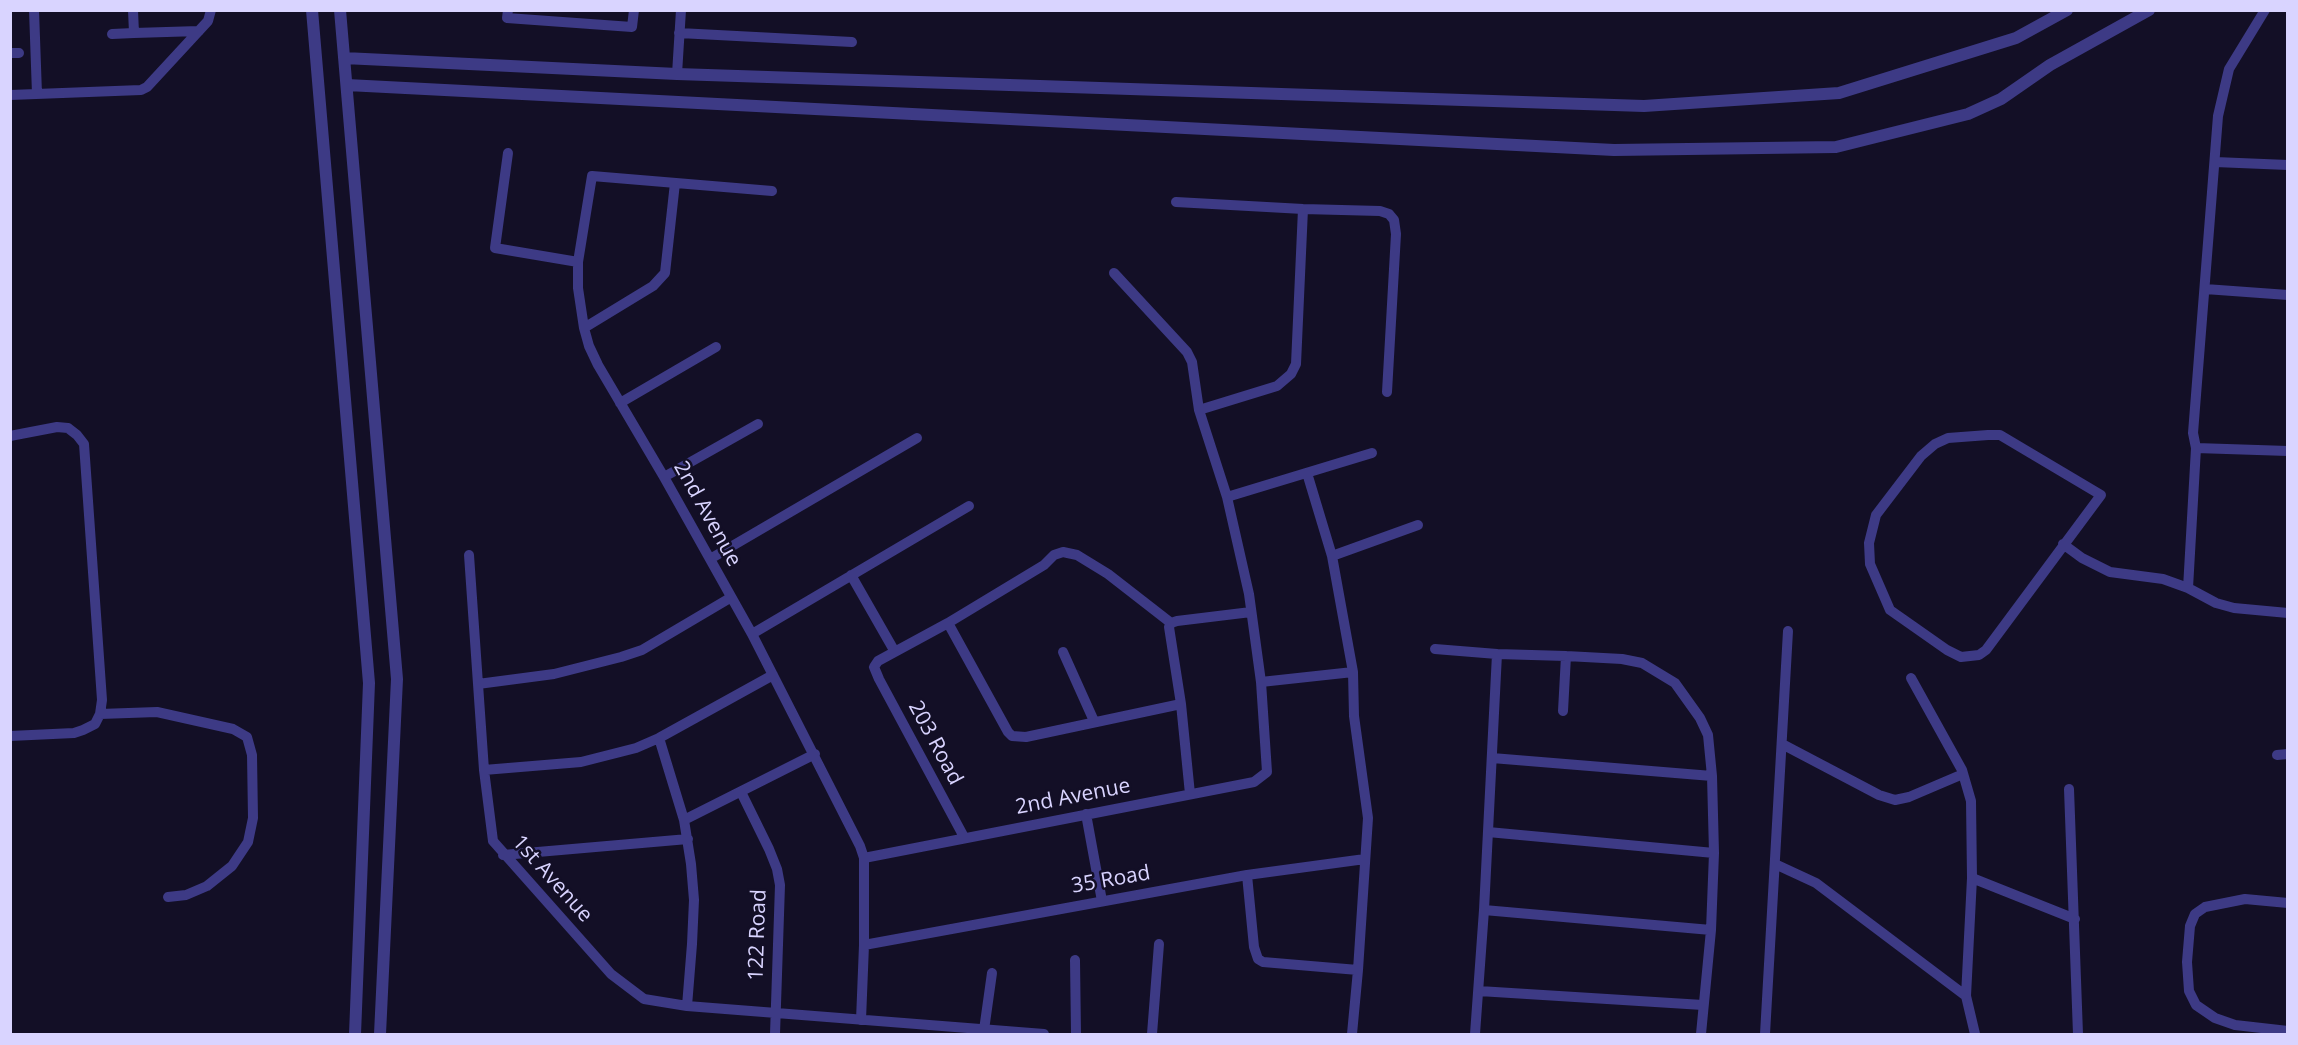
<!DOCTYPE html>
<style>
body{margin:0}
#map{position:relative;width:2298px;height:1045px;overflow:hidden;background:#130f26;font-family:"Open Sans",sans-serif}
canvas{display:block}
.frame{position:absolute;inset:0;border:12px solid #d9d4ff;pointer-events:none}
</style>
<div id="map">
<canvas width="2298" height="1045"></canvas>
<div class="frame"></div>
</div>
<script>
const g = document.querySelector('canvas').getContext('2d');
g.lineJoin = 'round';
function shape(rows) {
  const path = new Path2D();
  for (const r of rows) {
    path.moveTo(r[0], r[1]);
    for (let i = 2; i < r.length; i += 2) path.lineTo(r[i], r[i + 1]);
  }
  return path;
}
function strokePath(path, color, width, dash) {
  g.strokeStyle = color;
  g.lineWidth = width;
  g.lineCap = dash ? 'butt' : 'round';
  g.setLineDash(dash || []);
  g.stroke(path);
}
function write(font, color, halo, rows, align = 'center') {
  g.font = font + ' "Open Sans",sans-serif';
  g.lineWidth = 5;
  g.setLineDash([]);
  g.textBaseline = 'middle';
  g.strokeStyle = halo;
  g.fillStyle = color;
  for (const [text, x, y, turn = 0] of rows) {
    g.save();
    g.translate(x, y);
    g.rotate((+turn || 0) * Math.PI / 180);
    g.textAlign = isNaN(turn) ? turn : align;
    if (halo) g.strokeText(text, 0, 0);
    g.fillText(text, 0, 0);
    g.restore();
  }
}
strokePath(shape([
 [34,10,37,94],
 [133,10,134,33,199,31],
 [508,10,507,18,632,27,634,10],
 [2265,10,2229,69,2218,116,2193,433,2196,448,2288,451],
 [679,33,852,42],
 [112,34,134,33],
 [10,53,19,53],
 [677,74,681,10],
 [10,95,141,90,147,87,208,21,211,10],
 [508,153,495,248,578,262],
 [2215,162,2288,165],
 [772,191,592,176,578,262,578,288,584,328,589,346,598,365,664,477,752,634,860,846,864,858,864,945,861,1020],
 [1176,202,1303,209,1380,211,1389,214,1394,220,1396,234,1387,392],
 [2205,289,2288,295],
 [584,328,653,286,665,273,675,183],
 [620,403,716,347],
 [1199,410,1277,386,1291,374,1296,364,1303,209],
 [1988,435,2000,435,2101,495,1986,650,1979,655,1961,657,1947,650,1890,610,1870,564,1869,543,1876,515,1921,456,1935,444,1948,438,1988,435],
 [10,436,57,427,68,428,77,435,84,444,102,700,100,714,95,724,83,730,74,733,10,736],
 [1307,473,1332,556,1353,672,1354,716,1368,818,1358,970,1352,1034],
 [664,477,758,424],
 [1227,497,1372,453],
 [2063,544,2082,558,2110,572,2163,579,2188,588,2216,603,2234,608,2288,613],
 [469,555,484,770,493,841,611,974,644,999,687,1006,1044,1034],
 [1332,556,1418,525],
 [710,559,917,438],
 [851,575,895,652],
 [2188,588,2196,448],
 [948,623,1008,732,1012,736,1026,737,1181,704],
 [752,634,969,506],
 [1435,649,1497,654,1484,910,1475,1034],
 [1063,652,1094,721],
 [1497,654,1566,656,1622,659,1642,663,1675,683,1700,718,1708,735,1712,776,1714,853,1711,930,1701,1034],
 [1911,678,1962,770,1971,801,1972,878,1966,996],
 [1261,682,1353,672],
 [478,684,554,674,621,657,642,650,730,598],
 [1563,711,1566,656],
 [100,714,157,712,233,729,247,737,252,755,253,818,248,842,232,866,207,886,186,895,168,897],
 [659,738,684,820,691,864,694,900,692,944,687,1006],
 [1782,744,1879,795,1895,800,1909,797,1963,774],
 [2277,755,2288,754],
 [1492,758,1712,776],
 [484,770,581,762,636,748,659,738,773,675],
 [2069,789,2078,1034],
 [741,792,769,849,777,869,780,885,775,1034],
 [1190,794,1181,704,1169,627,1171,623,1177,621,1251,612],
 [1086,814,1102,901],
 [684,820,815,754],
 [1488,832,1714,853],
 [964,837,879,679,874,667,878,661,948,623,1044,565,1054,555,1063,552,1077,555,1108,574,1171,623],
 [503,855,688,839],
 [864,858,1254,782,1267,772,1261,682,1249,594,1227,497,1199,410,1192,362,1187,352,1114,273],
 [1775,864,1816,883,1966,996,1975,1034],
 [1247,875,1254,947,1258,959,1263,962,1358,970],
 [1972,878,2075,919],
 [2288,903,2245,899,2205,907,2195,914,2190,926,2187,962,2189,991,2196,1005,2215,1018,2235,1025,2288,1031],
 [1484,910,1711,930],
 [864,945,1247,875,1365,859],
 [1075,960,1076,1034],
 [1479,991,1703,1005],
 [984,1030,992,973],
 [1152,1034,1159,944],
 [1765,1034,1788,631]
]), '#3d3a85', 10);
strokePath(shape([
 [312,10,369,683,355,1034],
 [340,10,397,679,380,1034],
 [344,58,677,74,1644,106,1839,93,2016,38,2067,10],
 [347,85,1614,150,1836,147,1968,114,2001,99,2050,65,2149,10]
]), '#3d3a85', 12);
write('21px', '#d9d4ff', '#130f26', [
 ["2nd Avenue",707,514,61],
 ["203 Road",935,743,62],
 ["2nd Avenue",1073,797,-11],
 ["1st Avenue",552,879,48],
 ["35 Road",1111,880,-10],
 ["122 Road",758,935,-88]
]);
</script>
